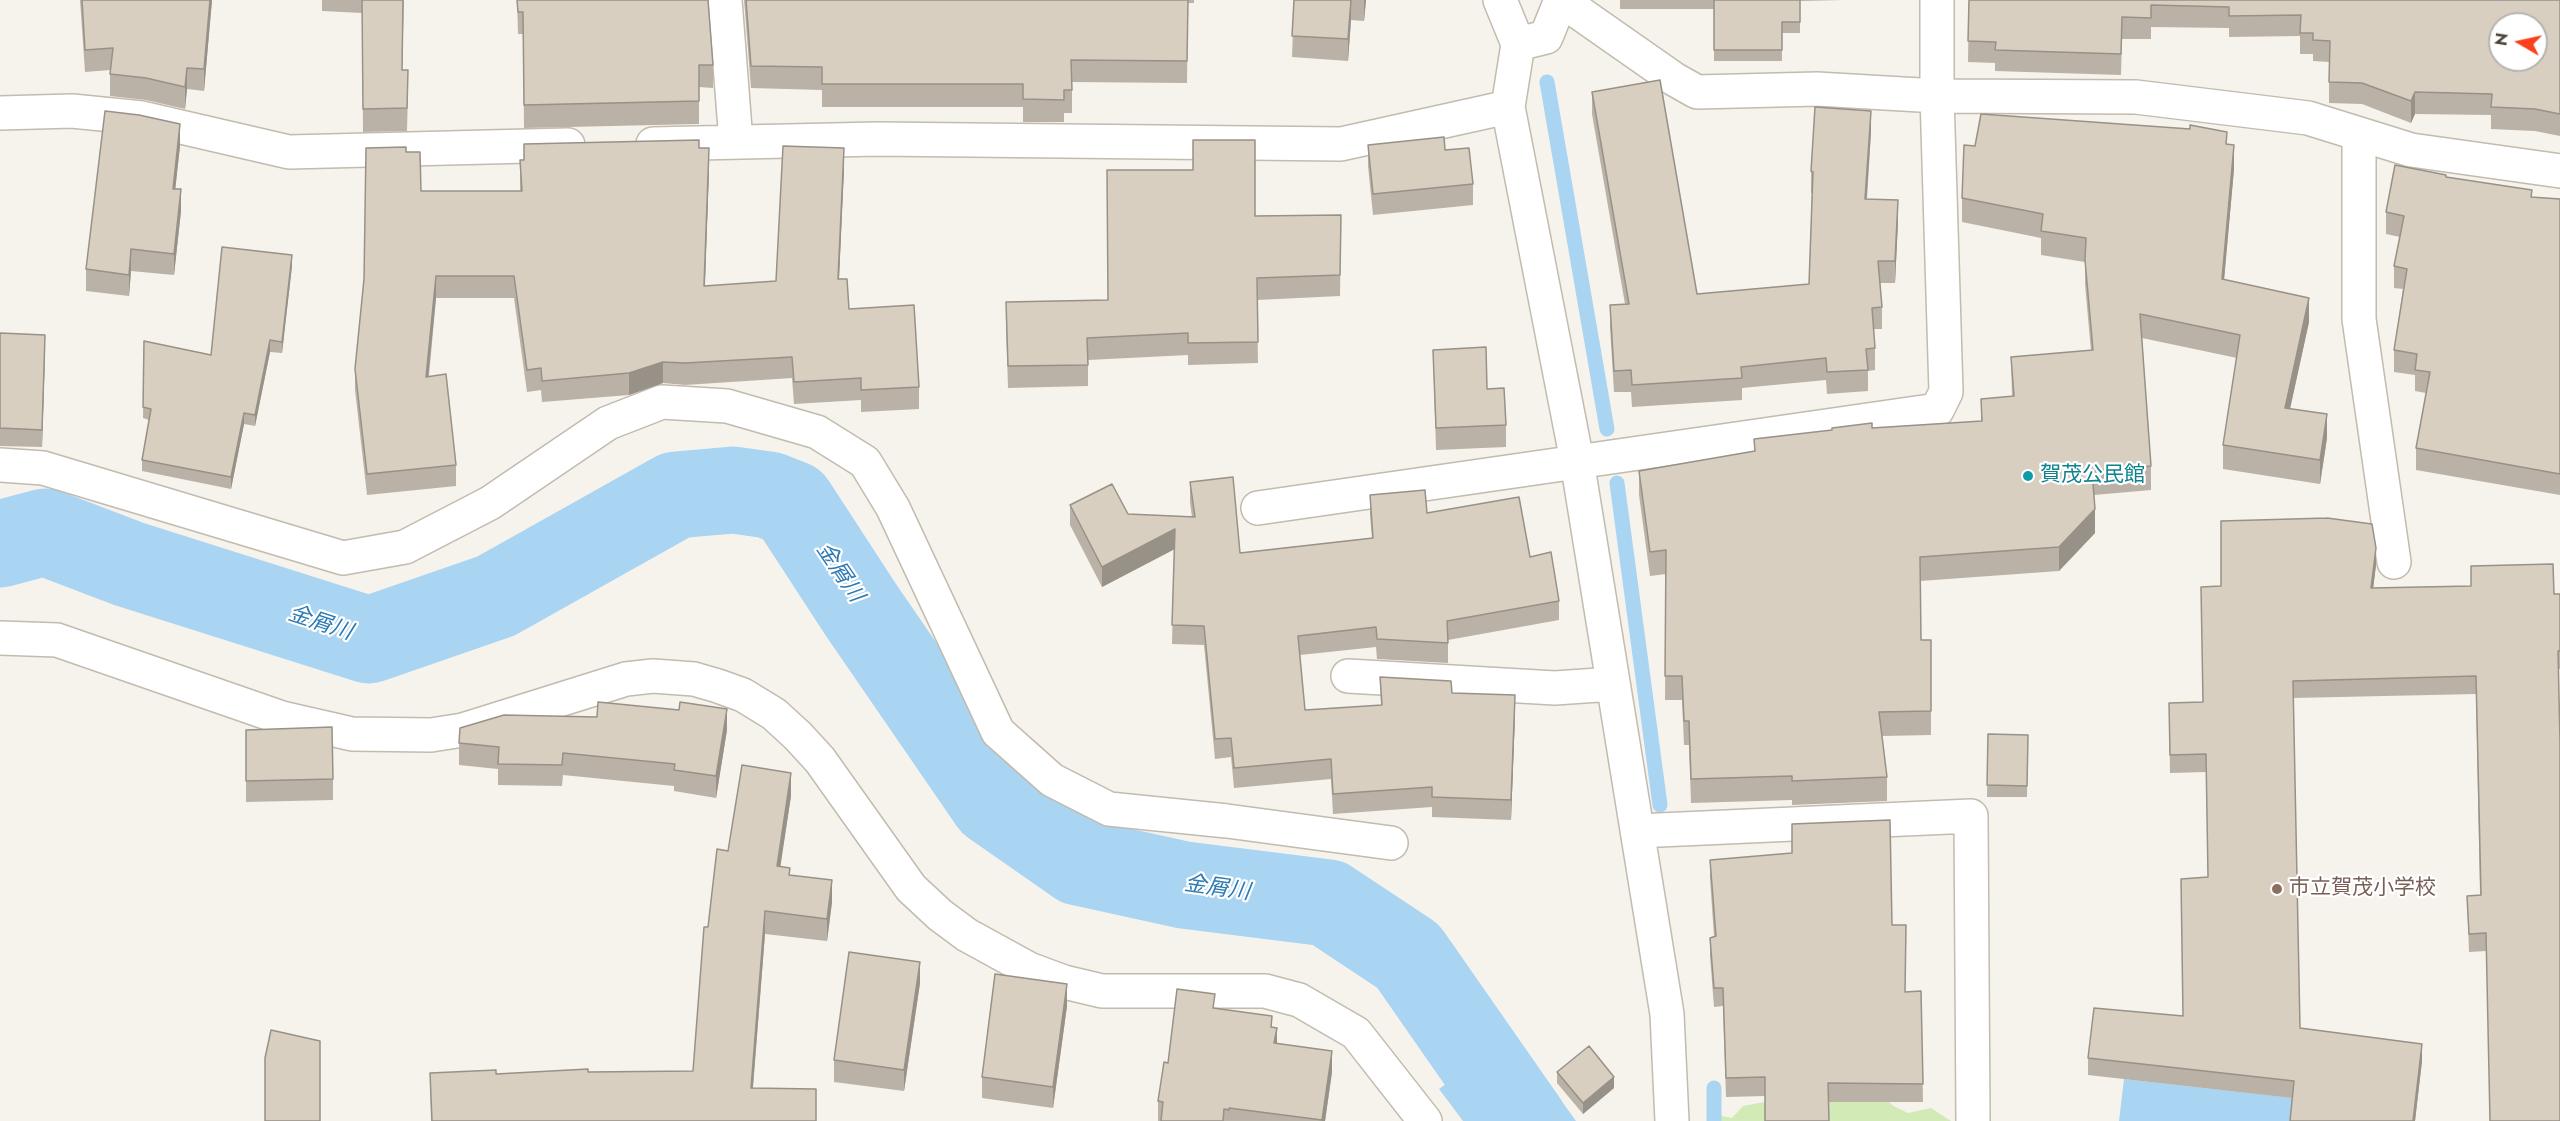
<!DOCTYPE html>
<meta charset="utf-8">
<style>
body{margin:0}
#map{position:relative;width:2560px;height:1121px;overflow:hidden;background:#f6f3ec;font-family:Jost,sans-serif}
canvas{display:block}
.north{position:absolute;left:2488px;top:12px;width:60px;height:60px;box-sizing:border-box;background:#fff;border:2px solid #b7b4b0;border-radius:50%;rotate:279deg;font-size:16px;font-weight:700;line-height:24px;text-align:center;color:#4b4439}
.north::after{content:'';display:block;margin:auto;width:21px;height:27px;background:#fc3f1d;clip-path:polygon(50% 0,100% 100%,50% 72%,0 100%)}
</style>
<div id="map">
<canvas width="2560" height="1121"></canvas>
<div class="north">N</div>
</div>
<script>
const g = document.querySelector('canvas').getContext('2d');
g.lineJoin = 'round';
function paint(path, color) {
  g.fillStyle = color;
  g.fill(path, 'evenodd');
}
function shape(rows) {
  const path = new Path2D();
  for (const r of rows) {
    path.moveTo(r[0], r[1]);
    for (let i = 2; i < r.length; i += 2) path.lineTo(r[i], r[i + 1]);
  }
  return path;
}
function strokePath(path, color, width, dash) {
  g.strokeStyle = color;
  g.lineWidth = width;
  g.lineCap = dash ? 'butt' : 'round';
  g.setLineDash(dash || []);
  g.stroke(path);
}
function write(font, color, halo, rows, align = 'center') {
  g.font = font + ' Jost,"Noto Sans JP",sans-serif';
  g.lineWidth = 4.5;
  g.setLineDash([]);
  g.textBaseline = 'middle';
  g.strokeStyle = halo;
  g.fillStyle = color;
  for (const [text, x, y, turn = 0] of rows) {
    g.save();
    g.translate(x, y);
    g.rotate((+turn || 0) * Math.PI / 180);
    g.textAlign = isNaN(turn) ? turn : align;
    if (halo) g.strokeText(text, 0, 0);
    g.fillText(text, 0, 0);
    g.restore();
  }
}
paint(shape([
 [1880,1092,1893,1106,1908,1113,1931,1108,1951,1121,1715,1121,1717,1115,1732,1118,1743,1106,1764,1102,1783,1115,1818,1094]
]), '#d2eab5');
paint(shape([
 [1514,1035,1576,1121,1463,1121,1439,1089],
 [2124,1079,2294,1098,2292,1121,2119,1121]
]), '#a9d4f2');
strokePath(shape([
 [1547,82,1607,429],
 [1617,483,1660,805],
 [1714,1088,1714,1121]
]), '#a9d4f2', 15);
strokePath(shape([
 [0,544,45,532,129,564,369,640,496,596,676,495,733,490,769,495,792,504,861,610,993,802,1079,862,1184,885,1328,903,1408,956,1523,1121]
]), '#a9d4f2', 87);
const street = shape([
 [725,0,736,142],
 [1500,0,1518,44,1508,107,1577,461,1667,1014,1672,1121],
 [1561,0,1674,79,1697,92,1817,89,1937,96,2136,97,2308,118,2411,150,2560,171],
 [1518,44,1546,37,1561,0],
 [0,113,72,111,142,118,289,152,568,145],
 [2359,135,2359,319,2394,562],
 [653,144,877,139,1341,144,1508,107],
 [0,465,43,468,343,558,405,547,490,503,608,423,662,402,727,406,817,432,865,462,893,508,998,732,1052,780,1109,809,1227,821,1391,843],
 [1258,508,1937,410,1946,392,1937,96,1937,0],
 [0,638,57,640,282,718,352,734,431,735,463,730,626,679,653,676,694,679,718,686,743,695,774,714,798,736,820,760,911,888,940,915,967,935,1029,969,1064,982,1102,991,1265,991,1299,1000,1356,1033,1425,1121],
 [1348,676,1555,688,1613,684],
 [1637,831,1971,816,1973,1121]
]);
strokePath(street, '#c2bbae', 36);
strokePath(street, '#fff', 33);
paint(shape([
 [80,0,212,0,204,91,187,89,185,109,146,100,110,96,110,70,85,72],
 [322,0,404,0,402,70,408,93,407,131,363,132,362,13,322,11],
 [517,0,708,0,713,65,713,88,699,87,699,124,524,128,523,34,518,34],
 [744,0,1194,0,1194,3,1188,3,1187,83,1072,82,1072,113,1064,113,1064,122,1023,122,1023,107,822,107,822,90,751,88],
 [1294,0,1366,0,1364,21,1351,20,1348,61,1292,57],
 [1620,0,1844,0,1800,1,1800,33,1782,33,1782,61,1714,61,1714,9,1620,9],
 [1969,0,2560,0,2560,136,2535,131,2491,129,2491,115,2415,114,2411,123,2362,104,2329,103,2329,62,2313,61,2313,54,2300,54,2300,36,2229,37,2229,28,2151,27,2151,39,2122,39,2121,75,1995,71,1995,63,1968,62],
 [1592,92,1697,294,1809,284,1812,193,1811,193,1811,171,1871,132,1867,199,1898,222,1895,283,1880,283,1882,307,1882,329,1873,329,1875,348,1875,370,1868,371,1868,391,1827,394,1826,380,1742,388,1742,400,1632,407,1631,392,1614,392,1610,327,1610,305,1625,304,1592,114],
 [2227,144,2234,169,2224,279,2309,322,2290,408,2327,438,2320,484,2223,469,2223,445,2237,358,2142,338,2151,466,2151,490,2094,495,2095,533,2059,571,1920,581,1921,640,1931,640,1931,735,1882,736,1887,777,1887,801,1792,805,1792,800,1691,803,1689,745,1684,745,1682,700,1665,700,1666,574,1650,576,1639,495,1639,471,1754,451,1754,439,1872,428,1981,421,1981,399,2012,396,2011,357,2091,351,2085,284,2085,262,2041,255,2041,238,1962,222,1962,198],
 [1368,145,1445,150,1473,184,1473,205,1373,215,1368,166],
 [180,146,175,189,181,211,174,275,131,271,129,296,86,291,86,269],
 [699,148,709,170,705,286,776,281,844,169,839,279,849,309,919,387,919,409,861,412,861,400,794,404,792,378,685,385,663,383,629,395,542,402,541,390,527,392,514,298,436,298,429,376,456,465,456,486,367,495,355,390,355,369,406,152,421,191,520,191,520,160],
 [2446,177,2532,197,2560,199,2560,495,2416,470,2416,448,2426,393,2415,391,2415,375,2394,372,2394,350,2403,289,2394,288,2394,266,2400,237,2386,234,2386,212],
 [1341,215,1340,296,1257,300,1258,363,1188,365,1188,355,1088,360,1088,386,1008,388,1006,324,1108,300,1255,216],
 [292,266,282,353,270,352,255,426,244,424,231,489,142,471,142,460,149,420,143,418,144,341,211,355],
 [0,333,45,352,42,447,0,446],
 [1433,350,1487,389,1506,425,1506,447,1436,450],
 [1190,482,1240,553,1372,538,1370,515,1370,495,1427,513,1530,557,1559,601,1559,620,1448,640,1448,663,1377,659,1376,647,1300,655,1305,710,1381,705,1380,677,1452,693,1515,715,1511,820,1432,817,1432,807,1333,814,1331,779,1234,788,1231,757,1215,759,1204,645,1172,644,1174,549,1102,587,1070,525,1070,505,1128,514,1192,517,1190,502],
 [2376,565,2373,588,2560,594,2560,669,2558,669,2486,951,2469,952,2467,896,2480,895,2476,694,2293,698,2300,1028,2422,1061,2415,1121,2290,1121,2292,1098,2088,1075,2088,1058,2183,1016,2208,877,2206,772,2170,773,2169,703,2203,702],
 [246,730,333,779,333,800,246,802],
 [727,730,716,798,674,791,674,786,563,775,562,786,498,785,498,769,459,765,459,743],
 [1988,734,2028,735,2027,797,1987,797],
 [791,796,780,866,790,875,832,902,827,941,765,934,753,1088,816,1121,431,1121,430,1073,496,1074,588,1072,693,1071,708,927,728,851],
 [1710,860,1892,925,1905,992,1921,991,1923,1102,1829,1102,1765,1096,1726,1097,1723,1006,1714,1007,1710,956,1710,938,1714,937,1710,878],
 [920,983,904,1091,834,1082,834,1060],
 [1067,1006,1053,1108,982,1098,982,1077],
 [1215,1008,1272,1027,1277,1044,1332,1072,1325,1121,1158,1121,1158,1101,1168,1063],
 [1557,1072,1614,1088,1583,1114,1557,1083]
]), '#bab2a6');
paint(shape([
 [210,0,212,0,204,91,204,69],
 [1351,0,1351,20,1348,61,1348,39],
 [1364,0,1366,0,1364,21],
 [187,68,187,89,185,109,185,87],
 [2415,92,2415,114,2411,123,2411,101],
 [1871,111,1871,132,1865,221,1865,199],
 [180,124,180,146,173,210,173,189],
 [2234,145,2234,169,2222,303,2222,279],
 [709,148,709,170,704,307,704,286],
 [844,148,844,169,838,301,838,279],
 [181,189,181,211,174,275,174,254],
 [1898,200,1898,222,1895,283,1895,261],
 [131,249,131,271,129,296,129,275],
 [292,255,292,266,282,353,282,342],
 [436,276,436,298,426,398,426,377],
 [2309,298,2309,322,2285,432,2285,408],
 [45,335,45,352,42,447,42,430],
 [270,340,270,352,255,426,255,415],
 [663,362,663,383,629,395,629,373],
 [244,413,244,424,231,489,231,477],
 [2327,414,2327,438,2320,484,2320,460],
 [2095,509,2095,533,2059,571,2059,547],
 [1175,529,1175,549,1102,587,1102,567],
 [2376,548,2376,565,2371,606,2371,588],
 [1515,695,1515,715,1511,820,1511,800],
 [727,709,727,730,716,798,716,776],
 [791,773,791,796,777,889,777,866],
 [832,880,832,902,827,941,827,919],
 [765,911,765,934,751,1110,751,1088],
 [920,962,920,983,904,1091,904,1070],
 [1067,984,1067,1006,1053,1108,1053,1087],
 [1277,1028,1277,1049,1274,1043],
 [2422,1044,2422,1061,2415,1121,2413,1121],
 [1332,1051,1332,1072,1325,1121,1322,1121],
 [1614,1077,1614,1088,1583,1114,1583,1103]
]), '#979187');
const building = shape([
 [82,0,210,0,204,69,187,68,185,87,146,78,110,74,113,48,85,50,82,0],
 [362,0,403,0,402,70,408,70,407,108,363,109,362,0],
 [517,0,708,0,713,65,699,65,699,101,524,105,523,12,518,12,517,0],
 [746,0,1188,0,1187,61,1071,60,1072,90,1064,90,1064,100,1023,99,1023,84,822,84,822,67,751,66,746,0],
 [1294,0,1351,0,1348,39,1292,36,1294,0],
 [1714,0,1800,0,1800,22,1782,22,1782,50,1714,50,1714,0],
 [1969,0,2560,0,2560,114,2535,109,2491,107,2492,94,2415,92,2411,101,2362,83,2329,82,2330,41,2313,40,2313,33,2300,33,2301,15,2229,16,2229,7,2151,5,2151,18,2122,17,2121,54,1995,50,1996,42,1968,41,1969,0],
 [2500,24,2536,24,2536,60,2500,60,2500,24],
 [1660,80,1697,294,1809,284,1813,172,1811,171,1815,107,1871,111,1865,199,1898,200,1895,261,1878,261,1882,307,1872,308,1875,348,1866,349,1868,370,1827,372,1826,358,1741,367,1742,378,1632,385,1631,370,1614,371,1610,305,1629,304,1592,92,1660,80],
 [105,111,139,115,180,124,173,189,181,189,174,254,131,249,129,275,86,269,105,111],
 [1981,114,2190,129,2190,125,2227,132,2226,144,2234,145,2222,279,2309,298,2285,408,2327,414,2320,460,2223,445,2240,335,2140,314,2151,466,2092,471,2095,509,2059,547,1920,557,1921,640,1931,640,1931,711,1879,712,1887,777,1792,781,1792,776,1691,779,1689,721,1684,721,1682,676,1665,676,1666,550,1650,552,1639,471,1755,451,1754,439,1832,430,1832,428,1872,423,1872,428,1982,421,1981,399,2014,396,2011,357,2093,350,2085,260,2086,238,2041,231,2043,214,1962,198,1964,145,1975,146,1981,114],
 [1444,137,1445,150,1469,148,1473,184,1373,194,1368,145,1444,137],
 [699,140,699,148,709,148,704,286,776,281,783,146,844,148,838,279,847,279,849,309,914,305,919,387,861,390,861,378,794,382,792,357,685,363,663,362,629,373,542,381,541,368,527,370,514,276,436,276,426,377,446,374,456,465,367,474,355,369,364,279,366,148,406,147,406,152,420,152,421,191,522,191,520,160,524,160,524,144,699,140],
 [1193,140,1255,140,1255,216,1341,215,1340,275,1257,278,1258,342,1188,343,1188,333,1087,338,1088,365,1008,366,1006,302,1108,300,1107,170,1193,170,1193,140],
 [2395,165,2446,175,2446,177,2532,190,2531,197,2560,199,2560,474,2416,448,2430,372,2415,370,2417,354,2394,350,2407,269,2394,266,2404,216,2386,212,2395,165],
 [222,247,292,255,282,342,270,340,255,415,244,413,231,477,142,460,151,409,143,407,144,341,211,355,222,247],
 [0,333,45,335,42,430,0,428,0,333],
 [1486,347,1487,389,1504,388,1506,425,1436,428,1433,350,1486,347],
 [1233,477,1240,553,1373,538,1370,495,1425,490,1427,513,1519,497,1530,557,1551,552,1559,601,1447,621,1448,643,1377,639,1376,627,1298,636,1305,710,1382,705,1380,677,1451,681,1452,693,1515,695,1511,800,1432,797,1432,787,1333,794,1331,759,1234,768,1231,738,1215,739,1204,626,1172,625,1175,529,1102,567,1070,505,1112,484,1128,514,1195,517,1190,482,1233,477],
 [2327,518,2372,524,2376,548,2371,588,2471,586,2471,566,2553,564,2554,594,2560,594,2560,651,2558,651,2560,742,2560,1121,2490,1121,2486,933,2469,934,2467,896,2481,895,2476,676,2293,681,2300,1028,2422,1044,2413,1121,2290,1121,2294,1081,2088,1058,2094,1008,2183,1016,2181,879,2208,877,2206,754,2170,755,2169,703,2203,702,2201,587,2221,586,2221,521,2327,518],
 [598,702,679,710,680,702,727,709,716,776,674,770,675,764,563,753,562,765,498,764,499,747,459,743,460,728,504,715,597,717,598,702],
 [332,727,333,779,246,781,246,730,332,727],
 [1988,734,2028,735,2027,786,1987,785,1988,734],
 [742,765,791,773,777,866,790,868,789,875,832,880,827,919,765,911,751,1088,816,1089,816,1121,432,1121,430,1073,496,1070,496,1074,588,1069,588,1072,693,1071,704,927,708,927,717,849,728,851,742,765],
 [1890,820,1892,925,1906,925,1905,992,1921,991,1923,1084,1828,1083,1829,1121,1765,1121,1765,1077,1726,1078,1723,988,1714,988,1710,938,1716,936,1710,860,1792,853,1792,824,1890,820],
 [849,952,920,962,904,1070,834,1060,849,952],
 [995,974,1067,984,1053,1087,982,1077,995,974],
 [1177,989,1215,994,1213,1008,1272,1016,1271,1027,1277,1028,1274,1043,1332,1051,1322,1120,1229,1108,1229,1110,1224,1109,1223,1121,1161,1121,1163,1102,1158,1101,1164,1062,1168,1063,1177,989],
 [271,1030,320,1041,320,1121,265,1121,265,1058,271,1030],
 [1589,1046,1614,1077,1583,1103,1557,1072,1589,1046]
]);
paint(building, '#d8cfc1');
strokePath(building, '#979187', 1.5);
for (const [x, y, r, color] of [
 [2028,476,6,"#0f9aa8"],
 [2277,889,6,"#8d6e63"]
]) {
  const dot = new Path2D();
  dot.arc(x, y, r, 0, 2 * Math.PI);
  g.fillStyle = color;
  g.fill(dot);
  strokePath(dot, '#fff', 2);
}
write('21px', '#0d838f', '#fff', [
 ["賀茂公民館",2040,476]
], 'left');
write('21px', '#785e54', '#fff', [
 ["市立賀茂小学校",2289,889]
], 'left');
write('italic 22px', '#2e7ab2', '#fff', [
 ["金屑川",839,573,56],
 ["金屑川",320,624,18],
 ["金屑川",1217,889,8]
]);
</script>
